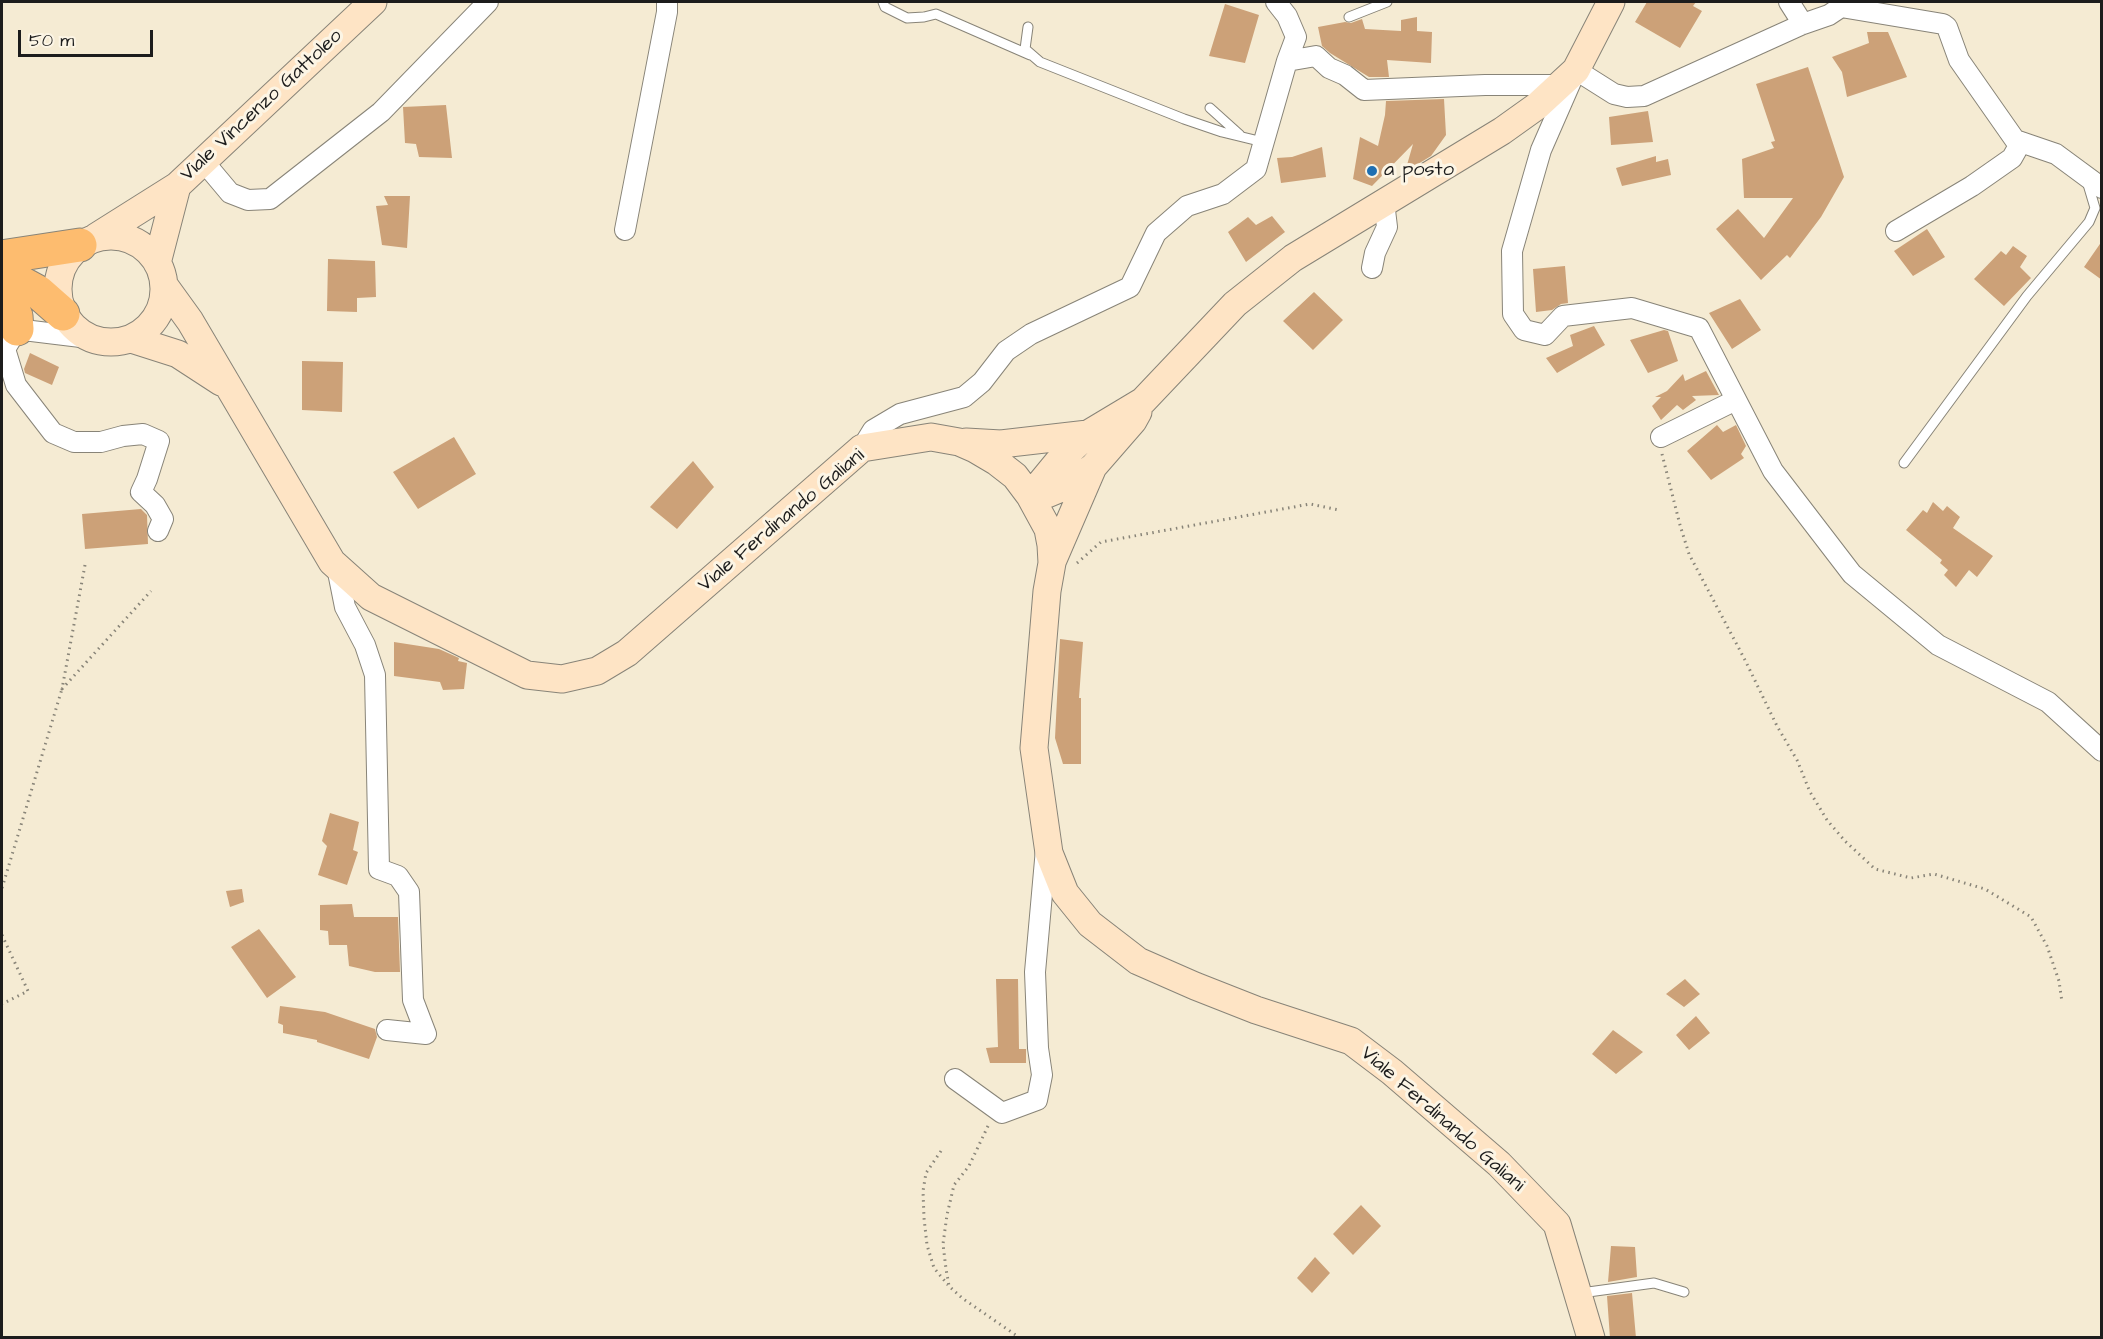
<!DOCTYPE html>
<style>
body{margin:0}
#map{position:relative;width:2103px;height:1339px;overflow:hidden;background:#f5ebd3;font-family:"Architects Daughter",sans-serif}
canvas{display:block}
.frame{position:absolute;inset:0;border:3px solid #1c1c1c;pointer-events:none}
.scale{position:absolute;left:18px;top:30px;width:135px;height:27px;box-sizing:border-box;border:3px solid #1c1c1c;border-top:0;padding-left:8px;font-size:18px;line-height:21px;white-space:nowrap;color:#1c1c1c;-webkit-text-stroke:4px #fcf5e5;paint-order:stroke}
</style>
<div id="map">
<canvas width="2103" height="1339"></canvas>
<div class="frame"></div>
<div class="scale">50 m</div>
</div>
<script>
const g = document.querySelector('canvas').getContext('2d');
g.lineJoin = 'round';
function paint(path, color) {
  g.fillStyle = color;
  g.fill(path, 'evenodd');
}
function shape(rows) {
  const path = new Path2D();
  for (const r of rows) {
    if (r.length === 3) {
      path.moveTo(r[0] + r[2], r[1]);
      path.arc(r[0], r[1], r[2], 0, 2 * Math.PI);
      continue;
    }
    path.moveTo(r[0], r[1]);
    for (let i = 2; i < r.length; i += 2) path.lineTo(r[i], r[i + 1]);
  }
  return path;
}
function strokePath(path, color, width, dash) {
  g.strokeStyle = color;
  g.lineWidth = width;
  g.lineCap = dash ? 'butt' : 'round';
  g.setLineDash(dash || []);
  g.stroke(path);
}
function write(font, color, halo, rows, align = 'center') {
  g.font = font + ' "Architects Daughter",sans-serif';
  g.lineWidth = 6;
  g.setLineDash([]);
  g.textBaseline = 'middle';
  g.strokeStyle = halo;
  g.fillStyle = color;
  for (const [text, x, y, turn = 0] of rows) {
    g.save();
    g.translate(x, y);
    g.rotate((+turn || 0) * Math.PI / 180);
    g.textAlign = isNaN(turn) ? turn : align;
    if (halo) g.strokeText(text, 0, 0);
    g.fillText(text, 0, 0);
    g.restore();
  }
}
paint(shape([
 [1647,2,1696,2,1693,6,1702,11,1680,48,1635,22],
 [1225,4,1259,15,1245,63,1209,56],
 [1417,17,1417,31,1432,32,1431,63,1387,60,1389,77,1369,77,1330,53,1322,46,1318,27,1345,22,1351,23,1362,19,1365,29,1401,31,1401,20],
 [1867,32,1888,32,1907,77,1847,97,1842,72,1832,57,1869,43],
 [1808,67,1844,177,1821,217,1790,258,1787,255,1761,280,1716,229,1738,209,1764,238,1793,198,1744,198,1742,159,1774,148,1771,142,1775,141,1756,84],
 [1444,99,1446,135,1431,156,1405,172,1413,144,1372,186,1353,179,1360,137,1378,146,1385,115,1386,101],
 [446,105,452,158,419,157,416,144,405,143,403,107],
 [1648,111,1653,142,1611,145,1609,117],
 [1322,147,1326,177,1281,183,1277,158,1292,157],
 [1656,156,1656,162,1668,159,1671,175,1622,186,1616,168],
 [384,196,410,196,407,248,382,245,376,206,388,205],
 [1272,216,1285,232,1246,262,1228,232,1248,217,1256,225],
 [1927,229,1945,257,1913,276,1894,251],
 [2102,241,2102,280,2084,267],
 [2013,246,2027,256,2020,267,2031,278,2004,306,1974,279,2001,251,2006,255],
 [328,259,375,261,376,297,357,298,357,312,327,311],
 [1565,266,1568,303,1561,304,1552,310,1536,312,1533,269],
 [1314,292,1343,320,1313,350,1283,321],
 [1740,299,1761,330,1732,349,1709,313],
 [1594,326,1605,345,1557,373,1546,358,1573,346,1570,335],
 [1664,330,1668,331,1678,361,1648,373,1630,340],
 [30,353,59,367,52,385,25,373,24,369],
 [302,361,343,362,342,412,302,410],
 [1706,371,1719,395,1692,396,1696,400,1683,410,1677,405,1661,420,1652,406,1661,397,1655,397,1667,391,1683,374,1685,381],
 [1717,425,1723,432,1736,425,1746,446,1741,454,1744,458,1711,480,1687,451],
 [454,437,476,474,418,509,393,472],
 [693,461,714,487,677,529,650,507],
 [1933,502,1943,511,1947,506,1960,517,1953,528,1993,556,1977,577,1969,570,1956,587,1944,575,1948,570,1940,563,1942,560,1906,530,1923,510,1927,513],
 [141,509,147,515,148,544,85,549,82,514],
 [1060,639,1083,642,1079,698,1081,698,1081,764,1063,764,1055,738],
 [394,642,439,649,459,658,458,661,467,663,464,689,443,690,440,682,394,676],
 [330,813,359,822,353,850,358,852,347,885,318,875,327,846,322,841],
 [242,889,244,902,230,907,226,891],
 [352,904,354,917,398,917,400,972,375,972,349,966,347,945,329,945,328,931,320,930,320,905],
 [259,929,296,977,267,998,231,947],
 [996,979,1018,979,1019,1049,1026,1049,1026,1063,990,1063,986,1048,998,1047],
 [1685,979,1700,994,1684,1007,1666,994],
 [280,1006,325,1012,375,1029,377,1037,369,1059,317,1042,317,1040,283,1033,283,1025,278,1023],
 [1696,1016,1710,1033,1689,1050,1676,1035],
 [1613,1030,1643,1052,1616,1074,1592,1054],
 [1361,1205,1381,1226,1353,1255,1333,1234],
 [1611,1246,1635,1247,1637,1277,1608,1282],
 [1315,1257,1330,1273,1312,1293,1297,1278],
 [1632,1293,1636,1338,1610,1338,1607,1296]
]), '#cca178');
const lane = shape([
 [883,2,885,7,907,18,924,17,936,14,1030,55],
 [1349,17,1387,2],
 [1028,27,1025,49,1040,62,1184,119,1222,132,1263,142],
 [1210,108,1240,135],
 [1904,463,2027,296,2089,222,2095,208,2087,181],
 [1581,1293,1654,1283,1684,1292]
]);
const street = shape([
 [1276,2,1287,16,1296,37,1287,61],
 [1789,2,1803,24],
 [1844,2,1841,7,1829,15,1803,24,1644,96,1627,97,1614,94,1576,70,1541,150,1512,251,1513,314,1524,330,1545,335,1563,316,1632,308,1699,328,1773,471,1852,574,1938,645,2048,702,2102,751],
 [1841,7,1943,24,1947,27,1959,60,2015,140,2056,154,2102,188],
 [204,162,230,193,248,200,270,199,381,112,488,2],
 [625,230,667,12,667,2],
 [1896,231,1972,186,2012,158,2021,142],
 [1372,268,1375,253,1387,227,1384,202],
 [7,328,89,338],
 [17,329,5,349,16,385,53,433,74,442,101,442,123,436,143,434,159,441,147,479,141,492,155,505,163,519,158,531],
 [1661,437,1736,400],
 [862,448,873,430,900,414,964,397,982,382,1006,351,1031,334,1130,287,1156,233,1187,206,1223,194,1256,169,1287,61,1316,56,1329,68,1345,75,1364,90,1485,85,1560,85],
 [337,567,345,607,365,645,375,675,379,869,398,876,409,892,413,1000,426,1034,387,1030],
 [955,1079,1002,1113,1037,1100,1042,1075,1038,1048,1035,972,1046,849]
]);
const secondary = shape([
 [111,289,53],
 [96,237,177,186,373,2],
 [157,263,177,186],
 [164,285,190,321,332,562,371,597,527,675,562,679,597,671,627,653,862,448,931,437,959,442,975,449,997,462,1015,476,1030,496,1048,529,1051,545,1052,563,1047,591,1034,748,1049,853,1065,893,1090,924,1138,961,1195,986,1256,1010,1351,1041,1392,1072,1499,1164,1557,1224,1591,1338],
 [131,339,178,354,221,382],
 [1088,434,1058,462,1030,496,1042,496,1066,486,1093,467],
 [966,442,1001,444,1088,434,1143,401,1235,304,1293,258,1502,131,1537,106,1576,70,1611,2],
 [1052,562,1093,467,1133,421,1138,412]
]);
const highway = shape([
 [2,257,80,245],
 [2,276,14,279,38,292,63,314],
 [2,289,16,316,17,329]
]);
strokePath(lane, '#888478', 11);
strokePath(street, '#888478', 22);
strokePath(secondary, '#888478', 29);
strokePath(highway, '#888478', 35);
strokePath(shape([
 [1662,454,1680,525,1689,554,1745,660,1777,726,1797,760,1810,792,1827,820,1845,841,1875,869,1911,878,1934,874,1985,889,2031,917,2047,946,2059,981,2062,1002],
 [1077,563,1101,542,1310,504,1339,510],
 [85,565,62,689,151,591],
 [2,888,62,689],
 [2,935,28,991,2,1004],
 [988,1126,969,1166,954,1185,947,1215,943,1244,946,1269,949,1286,962,1298,1020,1338],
 [941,1151,926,1173,923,1191,924,1218,927,1245,934,1268,948,1285]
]), '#888478', 3, [1.5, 4.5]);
strokePath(lane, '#fff', 9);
strokePath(street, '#fff', 20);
strokePath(secondary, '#fee4c5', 27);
strokePath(highway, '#fdbc6f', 33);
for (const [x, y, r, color] of [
 [1372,171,6,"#1f6fb2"]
]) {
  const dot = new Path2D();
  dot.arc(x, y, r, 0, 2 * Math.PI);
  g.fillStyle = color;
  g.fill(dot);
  strokePath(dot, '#fcf5e5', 2);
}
write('20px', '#1c1c1c', '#fcf5e5', [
 ["Viale Vincenzo Gattoleo",262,106,-43],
 ["Viale Ferdinando Galiani",782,521,-40],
 ["Viale Ferdinando Galiani",1442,1120,41]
]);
write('20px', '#1c1c1c', '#fcf5e5', [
 ["a posto",1384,171]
], 'left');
</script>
